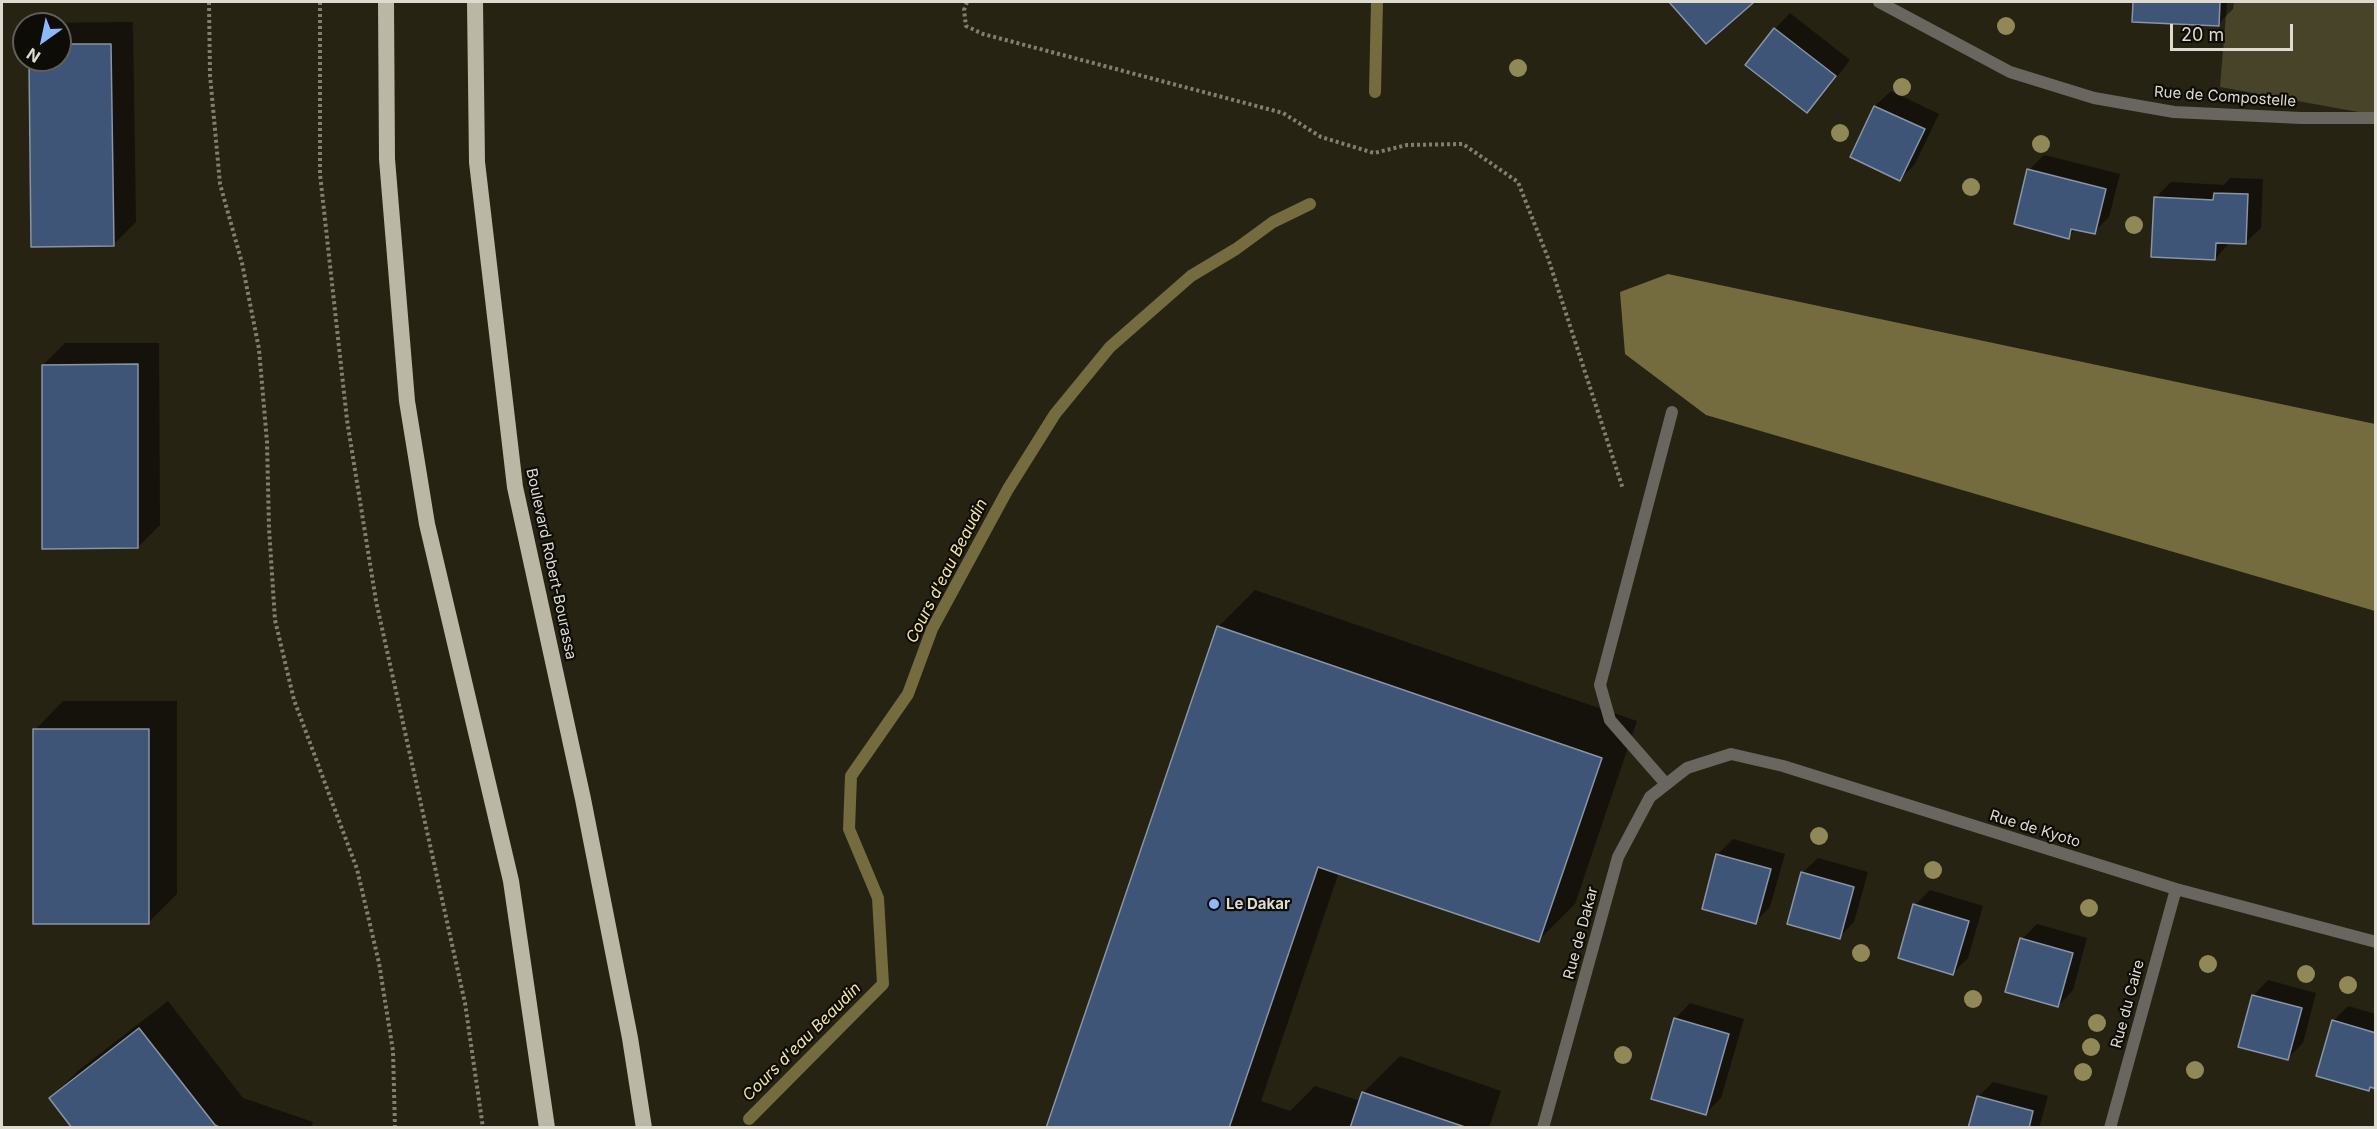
<!DOCTYPE html>
<style>
body{margin:0}
#map{position:relative;width:2377px;height:1129px;overflow:hidden;background:#262313;font-family:Inter,sans-serif}
canvas{display:block}
.frame{position:absolute;inset:0;border:3px solid #dddbd0;pointer-events:none}
.north{position:absolute;left:12px;top:12px;width:60px;height:60px;box-sizing:border-box;background:#0e0c06;border:2px solid #615f57;border-radius:50%;rotate:213deg;font-size:16px;font-weight:700;line-height:24px;text-align:center;color:#dddbd0}
.north::after{content:'';display:block;margin:auto;width:21px;height:27px;background:#8bb9fc;clip-path:polygon(50% 0,100% 100%,50% 72%,0 100%)}
.scale{position:absolute;left:2170px;top:24px;width:123px;height:27px;box-sizing:border-box;border:3px solid #dddbd0;border-top:0;padding-left:8px;font-size:18px;line-height:21px;white-space:nowrap;color:#dddbd0;-webkit-text-stroke:4px #0e0c06;paint-order:stroke}
</style>
<div id="map">
<canvas width="2377" height="1129"></canvas>
<div class="frame"></div>
<div class="north">N</div>
<div class="scale">20 m</div>
</div>
<script>
const g = document.querySelector('canvas').getContext('2d');
g.lineJoin = 'round';
function paint(path, color) {
  g.fillStyle = color;
  g.fill(path, 'evenodd');
}
function shape(rows) {
  const path = new Path2D();
  for (const r of rows) {
    path.moveTo(r[0], r[1]);
    for (let i = 2; i < r.length; i += 2) path.lineTo(r[i], r[i + 1]);
  }
  return path;
}
function strokePath(path, color, width, dash) {
  g.strokeStyle = color;
  g.lineWidth = width;
  g.lineCap = dash ? 'butt' : 'round';
  g.setLineDash(dash || []);
  g.stroke(path);
}
function write(font, color, halo, rows, align = 'center') {
  g.font = font + ' Inter,sans-serif';
  g.lineWidth = 4.5;
  g.setLineDash([]);
  g.textBaseline = 'middle';
  g.strokeStyle = halo;
  g.fillStyle = color;
  for (const [text, x, y, turn = 0] of rows) {
    g.save();
    g.translate(x, y);
    g.rotate((+turn || 0) * Math.PI / 180);
    g.textAlign = isNaN(turn) ? turn : align;
    if (halo) g.strokeText(text, 0, 0);
    g.fillText(text, 0, 0);
    g.restore();
  }
}
paint(shape([
 [2227,2,2375,2,2375,115,2220,87]
]), '#48442a');
paint(shape([
 [1668,274,2375,424,2375,611,1706,415,1625,354,1620,292]
]), '#746b3f');
paint(shape([
 [1671,2,1753,2,1706,42],
 [2135,2,2234,2,2233,9,2218,24],
 [1790,13,1850,60,1822,96,1807,111,1747,64,1775,29],
 [133,22,136,222,114,244,30,60,60,60,60,24,52,23],
 [1891,91,1939,114,1915,164,1900,179,1852,156,1875,106],
 [2044,155,2120,174,2109,217,2094,232,2077,228,2068,237,2029,170],
 [2230,178,2263,179,2261,228,2245,243,2230,242,2215,259,2155,198,2171,182,2224,185],
 [65,343,159,343,160,525,138,547,43,365],
 [1255,590,1637,721,1575,904,1538,941,1339,872,1261,1101,1290,1111,1315,1086,1360,1101,1363,1093,1400,1056,1501,1091,1489,1128,1048,1128,1218,627],
 [63,701,177,701,177,894,149,922,35,730],
 [1733,839,1785,854,1770,907,1755,922,1703,908,1718,854],
 [1818,858,1868,872,1854,922,1839,937,1802,873],
 [1930,890,1983,906,1968,958,1953,973,1915,905],
 [2037,924,2087,938,2073,990,2058,1006,2022,939],
 [2268,980,2316,993,2303,1043,2288,1058,2253,996],
 [168,1001,243,1098,313,1122,311,1128,74,1128,51,1098,79,1070],
 [1690,1003,1744,1019,1721,1098,1706,1113,1675,1019],
 [2348,1006,2376,1014,2376,1087,2372,1086,2369,1090,2333,1021],
 [1993,1082,2048,1096,2039,1128,1970,1128,1978,1097]
]), '#0007');
strokePath(shape([
 [1375,92,1377,2],
 [749,1119,883,984,878,898,849,829,851,776,908,694,932,629,1008,489,1055,414,1110,347,1191,276,1236,249,1273,222,1310,204]
]), '#746b3f', 12);
const building = shape([
 [1669,2,1752,2,1753,3,1706,44,1669,2],
 [2133,2,2220,2,2219,26,2132,22,2133,2],
 [1774,28,1836,76,1807,113,1745,65,1774,28],
 [60,44,111,44,114,246,31,247,29,60,60,60,60,44],
 [1874,106,1925,129,1900,181,1850,157,1874,106],
 [2027,169,2106,189,2095,234,2071,229,2069,239,2014,224,2027,169],
 [2214,193,2248,194,2246,244,2216,243,2215,260,2151,257,2154,197,2213,200,2214,193],
 [138,364,138,548,42,549,42,365,138,364],
 [1217,626,1602,758,1539,942,1318,867,1229,1128,1046,1128,1217,626],
 [33,729,149,729,149,924,33,924,33,729],
 [1716,854,1771,869,1756,924,1702,909,1716,854],
 [1801,872,1854,887,1840,939,1787,924,1801,872],
 [1913,904,1969,921,1953,975,1898,958,1913,904],
 [2020,938,2073,953,2058,1007,2005,992,2020,938],
 [2252,995,2302,1008,2288,1060,2238,1047,2252,995],
 [1674,1018,1729,1034,1706,1115,1651,1099,1674,1018],
 [2332,1020,2376,1033,2376,1089,2370,1087,2369,1091,2316,1076,2332,1020],
 [139,1028,215,1125,221,1128,72,1128,49,1098,139,1028],
 [1362,1092,1465,1127,1465,1128,1350,1128,1362,1092],
 [1977,1096,2033,1111,2029,1128,1968,1128,1977,1096]
]);
paint(building, '#3e5578');
strokePath(building, '#8994a5', 1.5);
strokePath(shape([
 [209,2,210,75,220,184,242,263,259,349,267,442,269,528,275,620,294,700,357,869,379,963,393,1051,395,1128],
 [320,2,320,174,347,420,376,601,465,1003,483,1128],
 [967,2,964,10,966,26,983,34,1283,113,1321,137,1374,153,1407,145,1463,144,1518,182,1548,258,1623,489]
]), '#827f72', 4, [3, 3]);
strokePath(shape([
 [1666,784,1610,720,1600,685,1672,412]
]), '#68665e', 12);
strokePath(shape([
 [1879,2,2010,72,2094,98,2174,112,2301,118,2376,118],
 [1543,1128,1618,857,1650,797,1687,768,1731,754,1783,766,2176,889,2376,942],
 [2110,1128,2176,889]
]), '#68665e', 12);
strokePath(shape([
 [386,2,387,159,407,401,427,524,511,881,547,1128],
 [475,2,477,162,515,487,583,799,630,1038,644,1128]
]), '#bab8a4', 16);
g.fillStyle = '#918858';
for (const [x, y] of [
 [2006,26],
 [1518,68],
 [1902,87],
 [1840,133],
 [2041,144],
 [1971,187],
 [2134,225],
 [1819,836],
 [1933,870],
 [2089,908],
 [1861,953],
 [2208,964],
 [2306,974],
 [2348,985],
 [1973,999],
 [2097,1023],
 [2091,1047],
 [1623,1055],
 [2195,1070],
 [2083,1072]
]) {
  g.beginPath();
  g.arc(x, y, 9, 0, 2 * Math.PI);
  g.fill();
}
for (const [x, y, r, color] of [
 [1214,904,6,"#8bb9fc"]
]) {
  const dot = new Path2D();
  dot.arc(x, y, r, 0, 2 * Math.PI);
  g.fillStyle = color;
  g.fill(dot);
  strokePath(dot, '#0e0c06', 2);
}
write('15px', '#dddbd0', '#0e0c06', [
 ["Rue de Compostelle",2225,97,4],
 ["Boulevard Robert-Bourassa",551,564,78],
 ["Rue de Kyoto",2035,829,17],
 ["Rue de Dakar",1581,933,-75],
 ["Rue du Caire",2128,1004,-75]
]);
write('bold 15px', '#dddbd0', '#0e0c06', [
 ["Le Dakar",1226,904]
], 'left');
write('italic 16px', '#f3e59c', '#0e0c06', [
 ["Cours d'eau Beaudin",947,571,-63],
 ["Cours d'eau Beaudin",802,1042,-45]
]);
</script>
